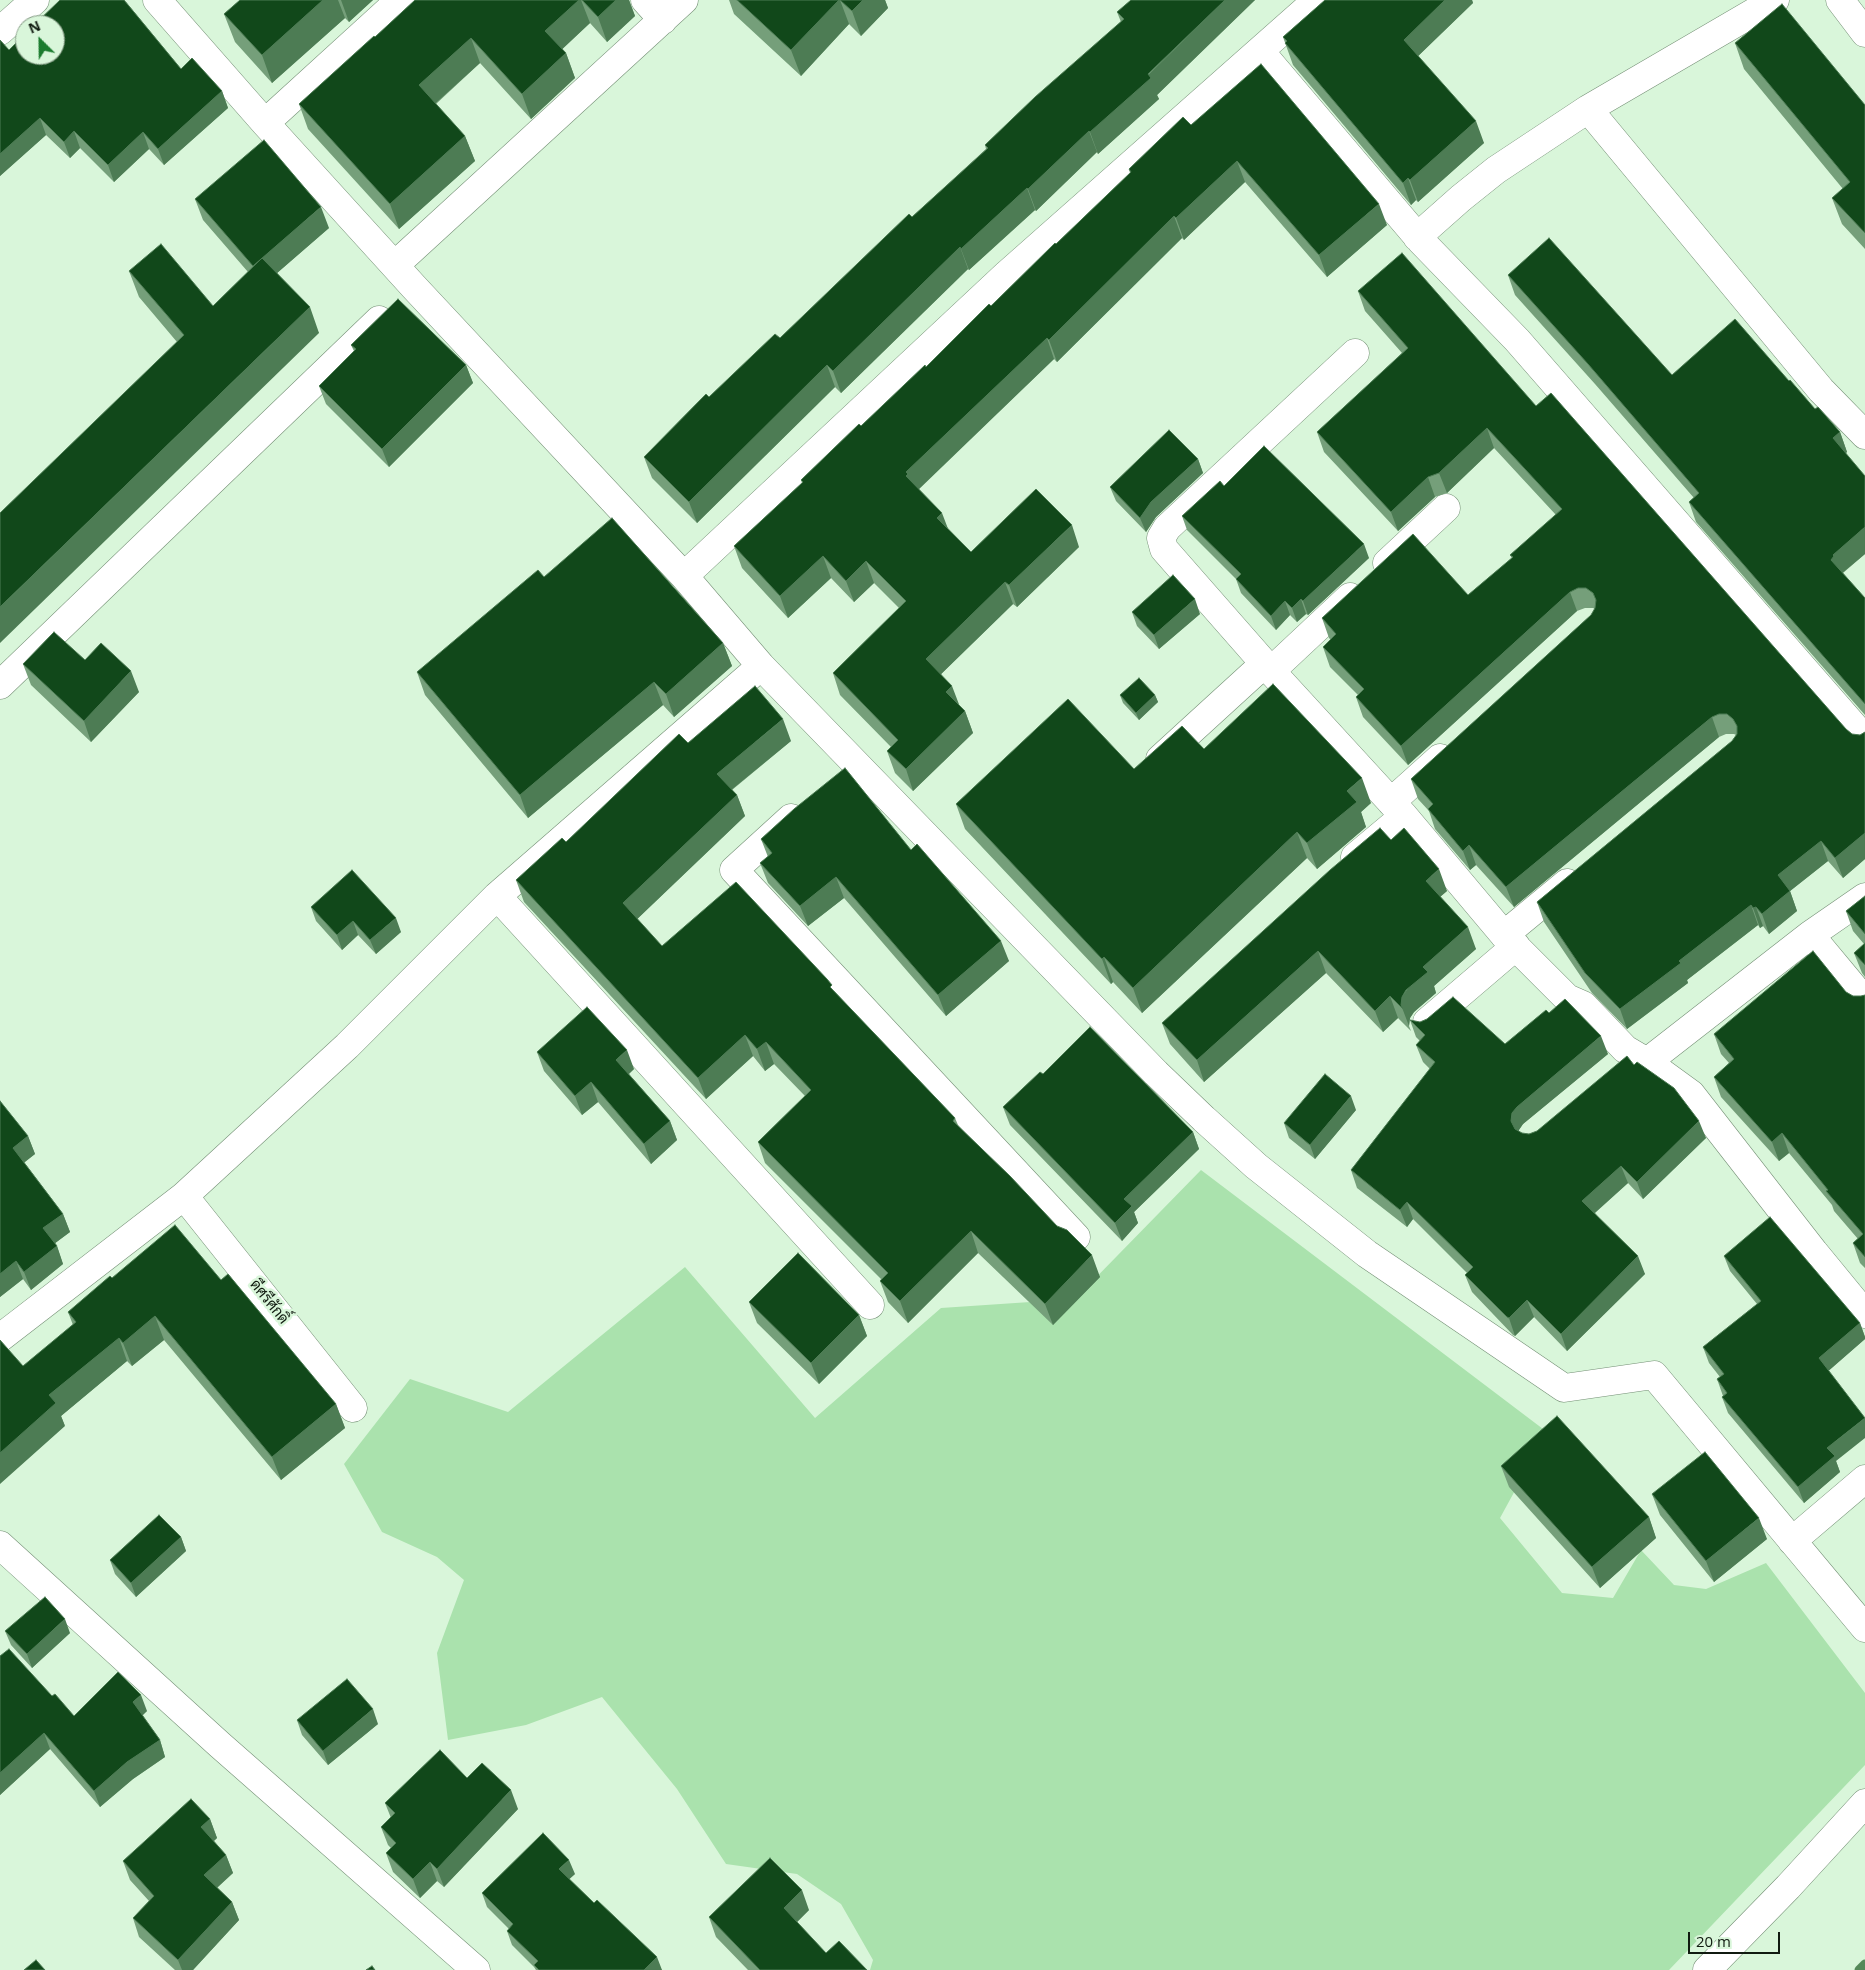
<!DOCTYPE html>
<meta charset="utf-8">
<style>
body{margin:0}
#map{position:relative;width:1865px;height:1970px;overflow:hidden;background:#d9f6da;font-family:"Open Sans",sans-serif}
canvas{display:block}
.north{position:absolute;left:15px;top:15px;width:50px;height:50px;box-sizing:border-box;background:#d9f6da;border:1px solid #899e89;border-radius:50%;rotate:337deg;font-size:14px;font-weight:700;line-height:20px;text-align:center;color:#101a10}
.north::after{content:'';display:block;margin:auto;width:18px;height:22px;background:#1b7c2e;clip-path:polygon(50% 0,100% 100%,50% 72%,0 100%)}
.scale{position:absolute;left:1688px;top:1932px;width:92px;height:22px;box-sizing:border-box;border:2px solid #101a10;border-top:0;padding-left:6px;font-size:15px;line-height:18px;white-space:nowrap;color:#101a10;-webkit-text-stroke:4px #d9f6da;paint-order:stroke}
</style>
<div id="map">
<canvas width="1865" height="1970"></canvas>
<div class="north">N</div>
<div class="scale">20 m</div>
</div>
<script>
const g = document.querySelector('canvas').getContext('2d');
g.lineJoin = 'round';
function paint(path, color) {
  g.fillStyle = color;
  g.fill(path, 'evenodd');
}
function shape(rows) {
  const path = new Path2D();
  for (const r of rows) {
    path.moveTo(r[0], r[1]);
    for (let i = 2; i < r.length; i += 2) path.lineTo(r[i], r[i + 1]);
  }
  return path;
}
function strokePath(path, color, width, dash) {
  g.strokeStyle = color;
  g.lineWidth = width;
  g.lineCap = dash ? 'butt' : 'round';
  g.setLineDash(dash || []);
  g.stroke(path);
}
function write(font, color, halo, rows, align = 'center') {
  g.font = font + ' "Open Sans",Sarabun,sans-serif';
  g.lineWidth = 5;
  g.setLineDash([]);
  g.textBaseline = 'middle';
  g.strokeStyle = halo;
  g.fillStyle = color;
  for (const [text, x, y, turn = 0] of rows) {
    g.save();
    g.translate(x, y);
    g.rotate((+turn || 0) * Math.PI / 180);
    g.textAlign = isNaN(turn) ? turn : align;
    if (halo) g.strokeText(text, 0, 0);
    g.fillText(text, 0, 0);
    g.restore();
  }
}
paint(shape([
 [1201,1170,1547,1432,1500,1518,1562,1593,1613,1598,1641,1550,1674,1585,1706,1589,1766,1563,1865,1693,1865,1765,1669,1970,870,1970,873,1960,841,1904,797,1874,726,1864,677,1789,602,1697,526,1725,448,1740,437,1653,464,1580,437,1557,382,1532,344,1464,410,1379,508,1412,685,1267,815,1418,941,1308,1075,1299]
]), '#aae2ad');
strokePath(shape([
 [1859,1970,1865,1964]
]), '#558959', 9);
const minor = shape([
 [157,0,265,123,414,287,684,576,761,666,1156,1073,1204,1119,1256,1166,1367,1254,1564,1388,1654,1375,1865,1628],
 [645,0,663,20],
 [1840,0,1865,33],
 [0,31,35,0],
 [1260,51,1421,241,1517,340,1865,739],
 [1588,109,1821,390,1865,435],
 [265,123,400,0],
 [1417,237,1461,198,1496,170,1588,109,1775,0],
 [395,265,684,0],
 [1355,353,1167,528,1161,538,1164,549,1271,671,1404,816,1504,935,1567,998,1583,1005,1625,1049,1647,1062,1691,1094,1814,1252,1865,1314],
 [1387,563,1446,508],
 [684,576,1006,275,1317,0],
 [1271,671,1350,597],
 [0,685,379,320],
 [1160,759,1264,664],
 [1391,802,1440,758],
 [791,818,734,870,1076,1237],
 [1355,857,1404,816],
 [497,896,870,1305],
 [1504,935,1567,883],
 [1810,935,1865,1001],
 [1427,1022,1516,946],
 [1647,1062,1810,935,1865,897],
 [184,1196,353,1408],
 [0,1338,184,1196,347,1046,497,896,761,666],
 [1792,1541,1865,1479],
 [0,1545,220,1745,476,1970],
 [1707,1970,1788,1887,1865,1803]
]);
strokePath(minor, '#748f75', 29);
strokePath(minor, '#fff', 28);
paint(shape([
 [240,0,373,0,349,22,345,18,272,83,235,42,224,14],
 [415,0,629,0,635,16,607,42,590,23,562,49,566,53,575,78,531,119,480,63,436,104,465,136,475,161,399,229,308,129,299,104,375,37],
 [729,0,885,0,888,8,861,36,849,24,801,76,734,14],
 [1131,0,1255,0,1157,95,1159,99,1098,154,1097,152,1036,211,1035,210,969,270,968,269,841,393,835,387,697,523,652,478,644,457,709,397,780,338,986,149,985,145,1121,22,1117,12],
 [1325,0,1472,0,1473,3,1418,56,1484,143,1418,202,1416,200,1411,205,1293,65,1283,37],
 [126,2,181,69,222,91,228,108,164,165,149,149,114,182,80,148,70,158,46,135,0,176,0,40,9,50],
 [1735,43,1865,105,1865,249,1842,224,1832,198,1843,189,1744,69],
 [1191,125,1387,225,1327,277,1245,182,1184,240,1182,238,1057,362,1054,359,918,489,948,528,971,552,1079,547,1017,607,1013,604,941,674,959,705,965,711,973,733,913,791,895,773,887,751,891,747,840,695,833,673,899,608,874,583,854,602,831,578,788,618,742,568,734,546,802,483,801,480,926,367,1056,244,1130,173,1129,169],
 [195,199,329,228,277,273,319,333,177,342,139,297,129,271,213,306,248,272,203,220],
 [1508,275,1672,375,1789,381,1815,409,1840,432,1847,452,1846,453,1865,554,1843,573,1865,598,1865,715,1696,522,1689,502,1694,498,1595,384,1515,295],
 [1358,291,1536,406,1846,729,1852,734,1860,735,1865,732,1865,859,1843,878,1828,861,1790,891,1797,911,1769,934,1763,926,1760,928,1758,925,1687,980,1688,983,1627,1029,1592,993,1544,922,1537,902,1732,741,1736,735,1734,734,1726,734,1719,737,1514,907,1476,865,1470,870,1435,829,1429,811,1418,799,1411,779,1591,615,1595,609,1593,608,1585,608,1577,611,1408,765,1363,717,1356,697,1358,695,1330,667,1323,647,1331,640,1329,638,1322,618,1468,595,1512,558,1510,555,1556,515,1494,448,1447,493,1435,497,1398,531,1324,452,1317,432,1402,353,1365,311],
 [351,345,466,365,473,383,389,467,326,404,319,386,354,351],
 [1198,459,1203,473,1156,517,1146,532,1116,501,1110,487],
 [1224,486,1369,558,1308,615,1306,614,1297,622,1290,615,1276,630,1241,593,1236,579,1187,530,1182,516],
 [544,577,723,643,732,666,674,717,663,705,528,818,425,695,417,672],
 [1132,612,1200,614,1159,649,1137,626],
 [85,660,139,692,91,742,31,685,23,664],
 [1120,695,1155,695,1158,702,1139,720,1123,703],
 [791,741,732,790,737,795,745,816,637,919,662,946,834,991,955,1118,958,1125,1100,1277,1053,1325,978,1253,908,1323,888,1302,880,1281,881,1279,765,1163,758,1142,805,1096,774,1064,765,1071,753,1056,706,1099,524,902,516,880,566,842,688,743],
 [1204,749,1371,803,1361,812,1366,827,1317,869,1307,858,1142,1013,1113,982,1111,984,965,829,956,804,1134,769],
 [761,839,911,850,1009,961,946,1016,844,898,808,926,768,883,760,863,768,857],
 [1391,840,1447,891,1440,897,1476,949,1434,986,1436,993,1414,1012,1410,1018,1409,1026,1411,1031,1398,1018,1383,1032,1326,973,1204,1082,1170,1044,1162,1023],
 [1865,896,1865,977,1862,973,1854,953,1864,944,1853,931,1846,911],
 [311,907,401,932,376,954,358,935,342,950,316,921],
 [1846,992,1853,996,1861,996,1865,995,1865,1268,1860,1263,1853,1243,1858,1239,1834,1211,1832,1205,1789,1153,1779,1161,1721,1097,1714,1077,1729,1063,1721,1054,1714,1034],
 [1549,1013,1608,1054,1523,1124,1518,1131,1522,1133,1529,1134,1537,1131,1634,1065,1706,1138,1643,1199,1628,1183,1595,1213,1645,1274,1567,1351,1534,1317,1515,1336,1513,1335,1472,1292,1465,1275,1467,1273,1413,1219,1407,1227,1357,1188,1351,1170,1430,1069,1423,1062,1416,1045,1420,1041,1416,1037,1410,1020,1505,1044],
 [537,1052,634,1069,629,1074,670,1121,677,1140,651,1164,598,1102,582,1115,544,1071],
 [1043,1074,1193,1132,1199,1149,1134,1212,1138,1223,1122,1241,1010,1125,1003,1107],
 [0,1101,28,1136,35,1154,24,1162,63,1214,70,1232,55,1243,57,1246,63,1264,31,1290,23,1279,0,1297],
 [1356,1110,1315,1159,1289,1138,1284,1123],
 [1724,1256,1860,1323,1865,1337,1865,1339,1829,1370,1836,1461,1840,1472,1804,1503,1728,1413,1722,1397,1723,1396,1717,1379,1720,1377,1709,1363,1703,1347,1757,1304,1730,1271],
 [112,1278,221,1280,336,1404,345,1428,281,1480,164,1340,132,1366,127,1361,61,1416,65,1426,23,1366,73,1325,68,1312],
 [749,1302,859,1315,867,1336,819,1384,757,1323],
 [1501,1466,1649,1517,1656,1538,1600,1588,1509,1487],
 [1652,1494,1767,1539,1714,1582,1660,1515],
 [181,1537,186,1551,136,1597,115,1574,110,1560],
 [5,1631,70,1633,32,1668,11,1645],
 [0,1656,52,1696,74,1716,147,1711,142,1715,160,1740,165,1757,133,1779,100,1807,50,1749,0,1795],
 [297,1720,378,1724,328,1765,302,1735],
 [467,1778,518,1809,444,1887,437,1881,420,1898,393,1872,386,1853,391,1848,388,1845,381,1827,391,1818,385,1803],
 [210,1819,217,1838,214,1841,226,1855,233,1873,217,1888,232,1902,239,1920,193,1970,175,1970,139,1937,133,1918,149,1901,130,1880,123,1861],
 [575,1874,569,1879,662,1970,536,1970,534,1967,512,1945,507,1931,509,1929,487,1907,482,1893],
 [809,1910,797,1922,826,1953,867,1970,748,1970,716,1937,709,1917]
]), '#759f7a');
paint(shape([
 [323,0,338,0,345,18,272,83,262,55],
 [341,0,373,0,349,22],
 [579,0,581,0,590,23,555,56,545,31],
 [616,0,629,0,635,16,607,42,598,17],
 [839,0,840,0,849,24,801,76,791,50],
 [863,0,885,0,888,8,861,36,852,11],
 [1225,0,1255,0,1157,95,1159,99,1098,154,1090,132],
 [1445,0,1472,0,1473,3,1412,62,1404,40],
 [471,38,480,63,428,110,419,85],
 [566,53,575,78,531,119,522,94],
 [222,91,228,108,164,165,158,149],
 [40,118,46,135,0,176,0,154],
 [1476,121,1484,143,1418,202,1410,180],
 [74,131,80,148,70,158,64,142],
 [1089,131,1097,152,1036,211,1028,189],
 [143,132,149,149,114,182,108,165],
 [465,136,475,161,399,229,390,204],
 [1237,161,1245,182,1184,240,1176,218],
 [1408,178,1416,200,1411,205,1403,183],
 [1027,188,1035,210,969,270,961,249],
 [1379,204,1387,225,1327,277,1319,255],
 [321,207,329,228,261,287,253,266],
 [1174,216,1182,238,1057,362,1049,340],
 [960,247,968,269,841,393,833,371],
 [310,307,319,333,0,643,0,607],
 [1047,338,1054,359,915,493,906,476,906,472],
 [466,365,473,383,389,467,382,449],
 [827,365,835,387,697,523,689,502],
 [1487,428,1494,448,1447,493,1439,473],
 [1840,432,1847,452,1840,458,1833,438],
 [1198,459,1203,473,1156,517,1146,532,1140,518,1151,502],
 [1428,477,1435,497,1398,531,1391,512],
 [942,513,950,534,937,518],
 [1072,525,1079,547,1017,607,1009,585],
 [1865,527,1865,554,1841,574,1831,560,1833,555],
 [1364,544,1369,558,1308,615,1303,601],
 [823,556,831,578,788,618,780,596],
 [866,561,874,583,854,602,846,581],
 [1005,582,1013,604,934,681,926,659],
 [1570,592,1577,611,1408,765,1401,746],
 [1195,599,1200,614,1159,649,1154,635],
 [1301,599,1306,614,1297,622,1292,608],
 [1285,601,1290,615,1276,630,1271,616],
 [723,643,732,666,674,717,666,694],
 [131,671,139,692,91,742,84,721],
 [654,682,663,705,528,818,520,795],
 [952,686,960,707,946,692],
 [1155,695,1158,702,1139,720,1136,713],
 [965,711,973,733,913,791,906,769],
 [1712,717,1719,737,1514,907,1506,887],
 [783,719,791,741,725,795,717,774],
 [1362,778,1371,803,1361,812,1366,827,1317,869,1307,843,1347,791],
 [737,795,745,816,631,925,623,903],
 [1297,832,1307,858,1142,1013,1133,988],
 [1865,833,1865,859,1843,878,1835,858],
 [1821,841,1828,861,1785,895,1778,875],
 [1469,845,1476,865,1470,870,1463,851],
 [1439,869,1447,891,1434,902,1426,881],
 [836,877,844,898,808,926,800,906],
 [1790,891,1797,911,1769,934,1762,914],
 [1751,905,1758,925,1687,980,1688,983,1627,1029,1620,1009,1679,961],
 [1756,907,1763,926,1760,928,1753,908],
 [396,918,401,932,376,954,370,940],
 [353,921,358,935,342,950,337,935],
 [1468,927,1476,949,1434,986,1436,993,1414,1012,1410,1018,1409,1026,1401,1005,1402,997,1423,967],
 [1001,941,1009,961,946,1016,938,995],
 [1318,951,1326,973,1204,1082,1197,1060],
 [1104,957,1113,982,1111,984,1102,959],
 [1390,996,1398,1018,1383,1032,1375,1011],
 [745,1035,753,1056,706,1099,698,1078],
 [1601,1036,1608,1054,1523,1124,1519,1130,1518,1138,1511,1121,1512,1113,1517,1107],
 [766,1042,774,1064,765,1071,757,1049],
 [627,1050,634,1069,623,1079,616,1060],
 [591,1082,598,1102,582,1115,575,1096],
 [1351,1096,1356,1110,1315,1159,1310,1145],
 [670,1121,677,1140,651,1164,644,1144],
 [1699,1121,1706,1138,1643,1199,1637,1182],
 [1193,1132,1199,1149,1134,1212,1138,1223,1122,1241,1115,1223,1124,1199],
 [1782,1133,1789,1153,1779,1161,1772,1142],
 [28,1136,35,1154,20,1166,13,1148],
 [1621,1166,1628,1183,1589,1218,1582,1201],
 [1407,1202,1413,1219,1407,1227,1400,1210],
 [63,1214,70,1232,50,1247,43,1228],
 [971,1231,978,1253,908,1323,900,1301],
 [57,1246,63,1264,31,1290,24,1272],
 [1092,1255,1100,1277,1053,1325,1045,1304],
 [1638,1256,1645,1274,1567,1351,1561,1334],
 [16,1261,23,1279,0,1297,0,1274],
 [1527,1300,1534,1317,1515,1336,1509,1318],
 [859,1315,867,1336,819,1384,811,1363],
 [155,1316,164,1340,132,1366,123,1343],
 [1860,1323,1865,1337,1865,1339,1825,1374,1819,1358],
 [119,1338,127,1361,61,1416,65,1426,0,1484,0,1453,49,1395],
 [336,1404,345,1428,281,1480,272,1457],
 [1865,1418,1865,1438,1836,1461,1840,1472,1804,1503,1798,1487,1827,1448],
 [1649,1517,1656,1538,1600,1588,1592,1567],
 [1759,1518,1767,1539,1714,1582,1706,1561],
 [181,1537,186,1551,136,1597,131,1583],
 [65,1619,70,1633,32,1668,27,1654],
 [141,1695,147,1711,139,1719,133,1702],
 [373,1709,378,1724,328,1765,323,1751],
 [44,1733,50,1749,0,1795,0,1773],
 [160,1740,165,1757,133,1779,100,1807,94,1791,127,1762],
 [511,1790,518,1809,444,1887,437,1869],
 [210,1819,217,1838,208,1846,201,1827],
 [226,1855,233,1873,210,1894,204,1875],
 [569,1860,575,1874,564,1884,559,1869],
 [430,1862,437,1881,420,1898,413,1879],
 [802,1890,809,1910,791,1928,784,1908],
 [232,1902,239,1920,193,1970,182,1970,178,1960],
 [657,1957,662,1970,644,1970]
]), '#4d7c54');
const building = shape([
 [60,0,124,0,181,69,192,58,222,91,158,149,143,132,108,165,74,131,64,142,40,118,0,154,0,40,9,50,25,34,25,55,55,55,55,25,34,25,60,0],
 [240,0,323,0,262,55,224,14,240,0],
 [415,0,579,0,545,31,566,53,522,94,471,38,419,85,465,136,390,204,299,104,374,36,375,37,415,0],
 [582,0,616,0,598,17,582,0],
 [737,0,839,0,791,50,737,0],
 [840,0,863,0,852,11,840,0],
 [1131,0,1225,0,1148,74,1151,78,1090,132,1089,131,1028,189,1027,188,961,249,960,247,833,371,827,365,689,502,644,457,706,394,709,397,775,334,780,338,909,214,912,217,988,148,985,145,1035,97,1124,19,1117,12,1131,0],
 [1325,0,1445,0,1404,40,1476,121,1410,180,1408,178,1403,183,1285,43,1287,41,1283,37,1325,0],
 [1782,4,1865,105,1865,233,1832,198,1850,182,1735,43,1782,4],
 [1261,64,1379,204,1319,255,1237,161,1176,218,1174,216,1049,340,1047,338,906,472,908,474,906,476,942,513,937,518,971,552,1036,489,1072,525,1009,585,1005,582,926,659,952,686,946,692,965,711,906,769,887,751,898,740,833,673,906,601,866,561,846,581,823,556,780,596,734,546,803,482,801,480,859,424,861,426,925,365,926,367,989,304,991,306,1055,243,1056,244,1131,172,1129,169,1183,117,1191,125,1261,64],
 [264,140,321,207,253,266,195,199,264,140],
 [1549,238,1672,375,1735,319,1789,381,1790,380,1815,409,1818,407,1840,432,1833,438,1865,476,1865,527,1833,555,1834,556,1831,560,1865,598,1865,704,1689,502,1699,493,1588,364,1508,275,1549,238],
 [161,244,213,306,262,258,310,307,0,607,0,513,184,335,129,271,161,244],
 [1402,253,1536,406,1551,393,1846,729,1852,734,1860,735,1865,732,1865,833,1835,858,1821,841,1778,875,1790,891,1762,914,1756,907,1753,908,1751,905,1679,961,1681,963,1620,1009,1585,973,1537,902,1732,741,1737,734,1737,726,1733,719,1727,714,1719,714,1712,717,1506,887,1469,845,1463,851,1428,809,1433,804,1411,779,1591,615,1595,608,1596,600,1593,593,1586,588,1578,588,1570,592,1401,746,1356,697,1364,689,1323,647,1336,634,1322,618,1413,534,1468,595,1513,557,1510,555,1562,509,1487,428,1439,473,1428,477,1391,512,1317,432,1408,348,1358,291,1402,253],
 [398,299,466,365,382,449,319,386,356,349,351,345,398,299],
 [1169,430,1198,459,1151,502,1140,518,1110,487,1169,430],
 [1264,446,1364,544,1303,601,1301,599,1292,608,1285,601,1271,616,1236,579,1241,574,1182,516,1220,481,1224,486,1264,446],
 [612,518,723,643,666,694,654,682,520,795,417,672,538,570,544,577,612,518],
 [1173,575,1195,599,1154,635,1132,612,1173,575],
 [54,632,85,660,101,643,131,671,84,721,23,664,54,632],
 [1139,678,1155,695,1136,713,1120,695,1139,678],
 [1273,684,1362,778,1347,791,1357,802,1307,843,1297,832,1133,988,1104,957,1102,959,956,804,1068,699,1134,769,1182,726,1204,749,1273,684],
 [755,686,783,719,717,774,737,795,623,903,662,946,736,882,827,979,832,985,830,987,955,1118,953,1121,1010,1176,1057,1226,1067,1230,1092,1255,1045,1304,971,1231,900,1301,880,1281,888,1273,758,1142,811,1090,766,1042,757,1049,745,1035,698,1078,516,880,562,838,566,842,679,734,688,743,755,686],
 [845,768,911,850,917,844,1001,941,938,995,836,877,800,906,760,863,772,853,761,839,794,809,845,768],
 [1380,828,1391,840,1404,828,1439,869,1426,881,1468,927,1423,967,1428,972,1406,990,1402,997,1401,1005,1403,1009,1390,996,1375,1011,1318,951,1197,1060,1162,1023,1330,870,1380,828],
 [352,870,396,918,370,940,353,921,337,935,311,907,352,870],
 [1865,896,1865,934,1846,911,1865,896],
 [1865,943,1865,965,1854,953,1865,943],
 [1813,951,1846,992,1853,996,1861,996,1865,995,1865,1257,1853,1243,1863,1234,1826,1191,1828,1190,1782,1133,1772,1142,1714,1077,1734,1059,1714,1034,1813,951],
 [1453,997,1505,1044,1546,1010,1549,1013,1565,999,1601,1036,1517,1107,1512,1113,1511,1121,1515,1129,1522,1133,1529,1134,1537,1131,1627,1056,1634,1065,1637,1062,1674,1088,1699,1121,1637,1182,1621,1166,1582,1201,1638,1256,1561,1334,1527,1300,1509,1318,1507,1317,1465,1275,1473,1267,1407,1202,1400,1210,1351,1170,1435,1062,1416,1045,1425,1035,1410,1020,1420,1022,1427,1019,1453,997],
 [587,1007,627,1050,616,1060,670,1121,644,1144,591,1082,575,1096,537,1052,587,1007],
 [1090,1027,1193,1132,1124,1199,1132,1206,1115,1223,1003,1107,1040,1072,1043,1074,1090,1027],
 [1325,1074,1351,1096,1310,1145,1284,1123,1325,1074],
 [0,1101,28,1136,13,1148,63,1214,43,1228,57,1246,24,1272,16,1261,0,1274,0,1101],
 [1770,1217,1860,1323,1819,1358,1865,1418,1827,1448,1835,1456,1798,1487,1722,1397,1727,1393,1717,1379,1724,1374,1703,1347,1761,1301,1724,1256,1770,1217],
 [175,1225,221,1280,228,1274,336,1404,272,1457,155,1316,123,1343,119,1338,49,1395,56,1403,0,1453,0,1340,23,1366,76,1322,68,1312,110,1276,112,1278,175,1225],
 [798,1253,859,1315,811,1363,749,1302,798,1253],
 [1557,1416,1649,1517,1592,1567,1501,1466,1557,1416],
 [1705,1452,1759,1518,1706,1561,1652,1494,1705,1452],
 [159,1515,181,1537,131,1583,110,1560,159,1515],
 [45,1597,65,1619,27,1654,5,1631,45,1597],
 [9,1649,52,1696,55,1694,74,1716,118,1672,141,1695,133,1702,160,1740,127,1762,94,1791,44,1733,0,1773,0,1656,9,1649],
 [347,1679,373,1709,323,1751,297,1720,347,1679],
 [440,1750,467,1778,482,1763,511,1790,437,1869,430,1862,413,1879,386,1853,396,1843,381,1827,395,1813,385,1803,440,1750],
 [191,1799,210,1819,201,1827,226,1855,204,1875,232,1902,178,1960,133,1918,154,1896,123,1861,191,1799],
 [543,1833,569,1860,559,1869,594,1903,597,1900,657,1957,644,1970,539,1970,534,1965,538,1961,507,1931,513,1924,482,1893,543,1833],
 [770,1858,802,1890,784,1908,826,1953,839,1941,867,1970,760,1970,709,1917,770,1858],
 [36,1960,45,1970,24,1970,36,1960],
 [372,1966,375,1970,366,1970,372,1966]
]);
paint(building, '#11481a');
strokePath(building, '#4d7c54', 1);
write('15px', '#101a10', '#d9f6da', [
 ["ดีศรีศักดิ์",269,1302,51]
]);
</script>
